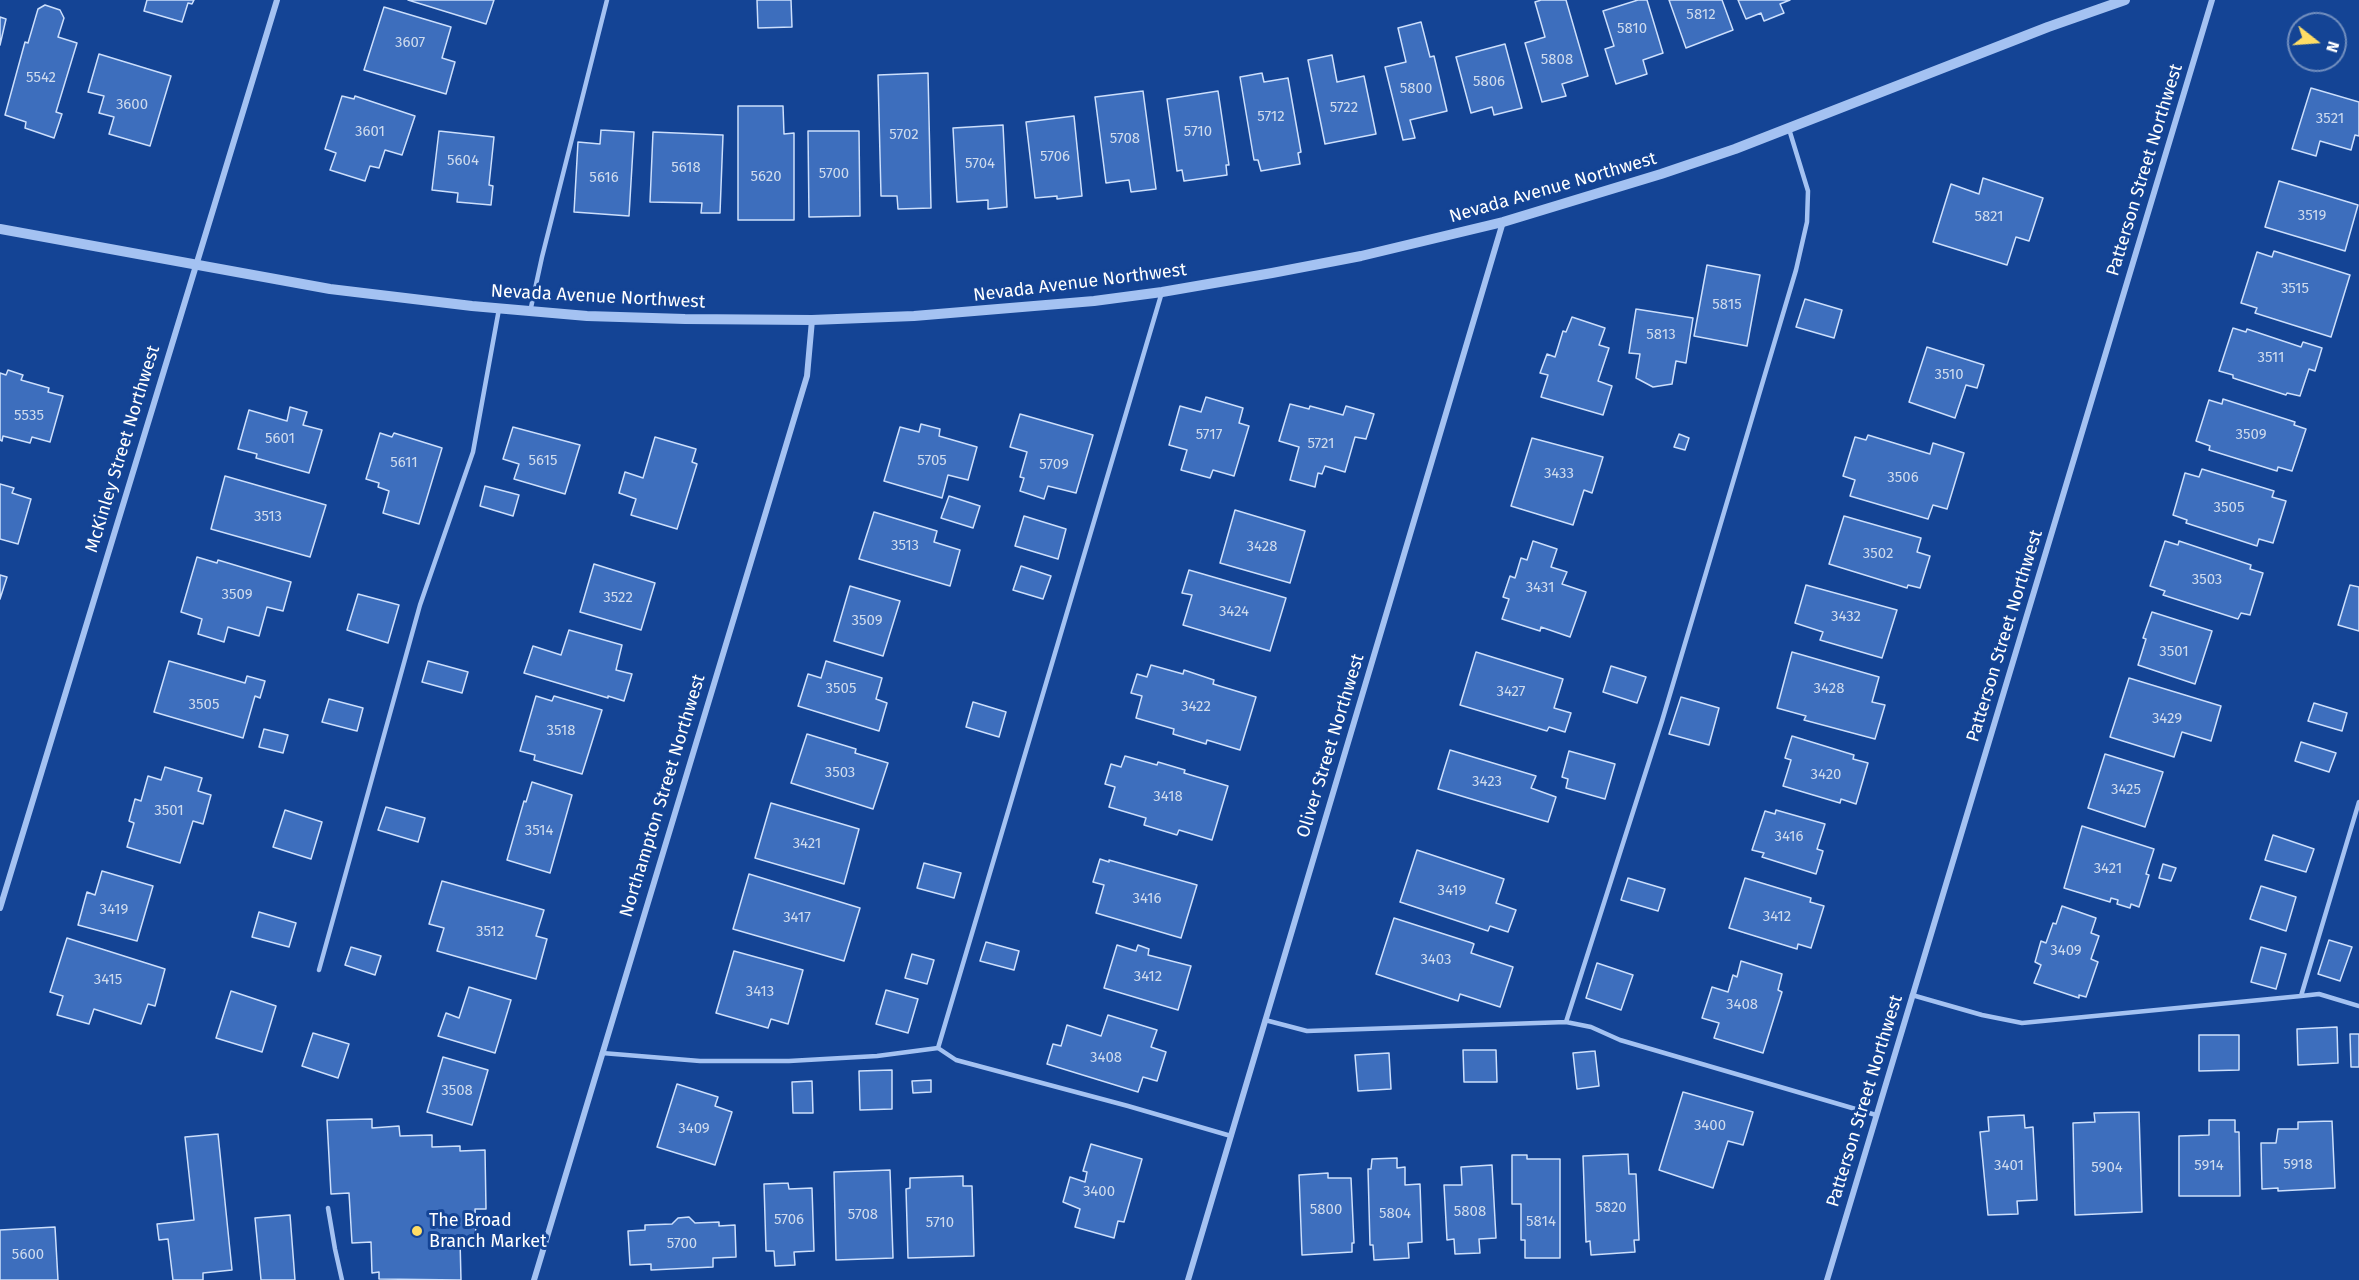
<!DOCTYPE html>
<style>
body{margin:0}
#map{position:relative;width:2359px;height:1280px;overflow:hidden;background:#144495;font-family:"Fira Sans",sans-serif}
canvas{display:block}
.north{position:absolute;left:2287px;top:12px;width:60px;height:60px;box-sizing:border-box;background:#144495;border:2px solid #728fbf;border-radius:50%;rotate:107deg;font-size:16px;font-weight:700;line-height:24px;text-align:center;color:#fff}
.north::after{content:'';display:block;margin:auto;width:21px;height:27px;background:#ffdd65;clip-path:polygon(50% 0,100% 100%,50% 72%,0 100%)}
</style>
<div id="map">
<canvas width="2359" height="1280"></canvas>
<div class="north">N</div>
</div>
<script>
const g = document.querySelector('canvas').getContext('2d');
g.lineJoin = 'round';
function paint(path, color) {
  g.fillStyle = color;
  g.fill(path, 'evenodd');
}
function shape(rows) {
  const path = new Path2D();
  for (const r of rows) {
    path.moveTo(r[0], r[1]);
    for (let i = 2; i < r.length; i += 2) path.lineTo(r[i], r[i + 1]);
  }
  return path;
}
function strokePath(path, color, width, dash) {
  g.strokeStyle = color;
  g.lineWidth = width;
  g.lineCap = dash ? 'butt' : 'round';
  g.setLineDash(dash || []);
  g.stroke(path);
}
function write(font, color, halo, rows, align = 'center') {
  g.font = font + ' "Fira Sans",sans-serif';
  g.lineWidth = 6;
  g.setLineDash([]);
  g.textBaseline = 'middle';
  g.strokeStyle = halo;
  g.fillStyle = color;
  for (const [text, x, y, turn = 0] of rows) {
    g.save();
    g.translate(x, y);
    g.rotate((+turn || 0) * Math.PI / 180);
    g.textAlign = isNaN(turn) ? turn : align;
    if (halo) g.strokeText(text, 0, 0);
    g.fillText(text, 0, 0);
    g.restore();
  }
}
const building = shape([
 [147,0,194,0,192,4,188,3,182,22,144,11,147,0],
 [408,0,494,0,486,24,408,0],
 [757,0,791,0,792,27,758,28,757,0],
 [1541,0,1566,0,1588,76,1562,84,1566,96,1542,102,1525,43,1545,37,1535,2,1541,0],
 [1638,0,1647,0,1663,53,1643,60,1647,74,1616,84,1605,49,1614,46,1603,11,1638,0],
 [1669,0,1722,0,1733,30,1686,48,1669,0],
 [1738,0,1790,0,1780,4,1784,13,1764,21,1761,13,1746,19,1738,0],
 [45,5,60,10,64,18,58,37,77,43,56,112,62,114,54,138,25,128,26,122,5,115,25,42,28,43,38,9,45,5],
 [384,7,451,27,442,58,455,62,446,94,364,70,384,7],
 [0,17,6,19,0,45,0,17],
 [1421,22,1430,57,1434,56,1447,111,1410,120,1415,138,1403,140,1385,67,1406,62,1398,28,1421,22],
 [1505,44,1522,108,1494,115,1492,107,1471,113,1456,57,1505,44],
 [99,54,171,76,150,146,109,134,114,117,99,113,104,96,88,92,99,54],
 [1332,55,1337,82,1364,76,1376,134,1325,144,1308,60,1332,55],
 [928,73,931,208,898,209,897,196,881,196,878,75,928,73],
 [1262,73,1264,82,1288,78,1301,152,1298,153,1300,164,1261,171,1258,160,1254,160,1240,77,1262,73],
 [2311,88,2359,102,2359,136,2355,135,2351,150,2320,141,2316,156,2292,149,2311,88],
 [1143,91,1156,189,1131,192,1129,180,1106,183,1095,97,1143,91],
 [1218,91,1229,165,1226,165,1227,175,1184,181,1182,170,1177,171,1167,99,1218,91],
 [342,96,354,99,355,96,415,116,402,155,385,150,379,168,370,166,365,181,330,170,336,153,325,149,342,96],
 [738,106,783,106,784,134,794,133,794,220,738,220,738,106],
 [1074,116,1082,196,1057,199,1057,196,1035,198,1026,122,1074,116],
 [1003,125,1007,207,988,209,988,200,957,202,953,128,1003,125],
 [601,130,634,132,629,216,574,212,578,142,600,144,601,130],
 [439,131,494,137,489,185,493,186,491,205,457,202,458,193,432,190,439,131],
 [808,131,859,131,860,216,809,217,808,131],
 [653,132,723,135,720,213,701,213,702,203,650,202,653,132],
 [1983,178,2043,198,2029,241,2016,237,2007,265,1933,242,1951,184,1979,194,1983,178],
 [2279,181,2358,205,2345,251,2265,227,2279,181],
 [2274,251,2350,275,2331,337,2255,313,2257,308,2241,303,2257,252,2272,257,2274,251],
 [1707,265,1760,275,1747,346,1694,336,1707,265],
 [1805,299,1842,310,1834,338,1796,327,1805,299],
 [1636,309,1693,318,1686,363,1676,361,1672,384,1653,387,1636,378,1640,354,1629,353,1636,309],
 [1572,317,1605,328,1599,345,1609,348,1598,381,1612,386,1603,415,1541,397,1548,375,1540,373,1547,354,1555,357,1563,331,1566,332,1572,317],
 [2233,328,2246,332,2247,329,2301,347,2303,342,2322,348,2315,371,2309,369,2300,396,2287,393,2286,395,2233,378,2233,375,2219,371,2233,328],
 [1927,347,1984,365,1977,388,1966,385,1955,418,1909,402,1927,347],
 [8,370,23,375,21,380,49,388,48,392,63,396,50,442,32,437,30,443,3,436,2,441,0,440,0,373,6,375,8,370],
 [1206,397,1243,408,1239,423,1249,426,1234,476,1213,470,1210,478,1181,470,1187,450,1169,445,1180,406,1201,412,1206,397],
 [2223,399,2295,422,2294,425,2306,429,2292,471,2278,467,2277,471,2209,450,2210,446,2196,441,2209,400,2222,404,2223,399],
 [1290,404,1309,409,1310,406,1343,415,1346,406,1374,414,1366,439,1355,437,1345,472,1325,466,1322,474,1318,473,1315,487,1290,480,1299,447,1279,441,1290,404],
 [290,407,307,412,303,425,322,430,309,473,256,458,257,454,238,449,249,410,287,421,290,407],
 [1020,414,1093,435,1076,493,1048,486,1044,499,1020,491,1024,478,1020,477,1027,452,1010,447,1020,414],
 [921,424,940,429,939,436,977,447,968,480,948,475,942,498,884,481,900,427,919,432,921,424],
 [513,427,580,445,565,494,514,479,519,464,503,459,513,427],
 [380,433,392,437,394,433,442,448,419,524,383,513,389,491,378,487,379,483,366,479,380,433],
 [1679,434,1689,438,1685,450,1674,447,1679,434],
 [1868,435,1930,454,1933,443,1964,453,1947,509,1933,505,1928,519,1850,496,1855,480,1843,476,1855,437,1866,440,1868,435],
 [655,437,696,449,692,462,697,464,677,529,631,515,636,499,619,493,625,472,643,478,655,437],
 [1532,438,1603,457,1592,493,1584,490,1573,525,1511,506,1532,438],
 [2202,469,2274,491,2272,497,2286,501,2273,543,2259,539,2257,546,2186,523,2187,520,2173,515,2185,473,2199,477,2202,469],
 [225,476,326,505,310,557,211,529,225,476],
 [0,484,14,488,12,493,31,499,18,544,0,539,0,484],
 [485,486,519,495,513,516,480,506,485,486],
 [949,496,980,506,973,528,941,518,949,496],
 [1235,510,1305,531,1290,583,1220,563,1235,510],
 [874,512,937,531,934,542,960,550,950,586,859,559,874,512],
 [1024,516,1066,529,1058,559,1015,546,1024,516],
 [1844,516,1921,538,1917,552,1930,556,1920,588,1908,585,1907,588,1829,564,1844,516],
 [1533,541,1557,549,1551,567,1567,572,1562,584,1586,592,1570,637,1541,627,1540,631,1502,619,1509,599,1503,597,1510,576,1515,578,1521,558,1527,560,1533,541],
 [2165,541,2178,545,2179,541,2251,565,2250,569,2263,573,2250,615,2241,613,2238,619,2163,595,2165,591,2150,586,2165,541],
 [197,557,217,563,218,560,291,582,283,611,267,607,259,636,228,627,224,642,198,634,202,619,181,612,197,557],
 [594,564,655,583,641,630,580,612,594,564],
 [1021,566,1051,576,1043,599,1013,590,1021,566],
 [1189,570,1286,598,1270,651,1183,625,1192,595,1182,593,1189,570],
 [0,575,7,577,0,599,0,575],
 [1806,585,1897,610,1882,658,1820,640,1823,632,1795,623,1806,585],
 [2350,585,2359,587,2359,631,2338,625,2350,585],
 [850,586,900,601,883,656,834,641,850,586],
 [358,594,399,605,388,643,347,630,358,594],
 [2152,612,2212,631,2195,684,2138,665,2146,639,2143,638,2152,612],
 [569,630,622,645,616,670,632,674,624,701,608,696,608,698,524,673,533,646,561,655,569,630],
 [1476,652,1563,679,1554,708,1571,713,1565,732,1549,727,1547,731,1460,705,1476,652],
 [1792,652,1879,677,1872,702,1885,705,1875,739,1804,720,1806,716,1777,708,1792,652],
 [169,661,245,683,247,676,265,681,260,698,255,696,243,738,154,712,169,661],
 [428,661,468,672,462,693,422,682,428,661],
 [826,661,882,678,876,699,887,703,879,731,798,706,808,674,821,678,826,661],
 [1151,665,1183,674,1184,670,1214,680,1213,684,1256,697,1240,750,1207,740,1206,744,1173,734,1174,729,1136,718,1142,696,1131,693,1137,674,1147,677,1151,665],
 [1611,666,1646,677,1637,703,1603,692,1611,666],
 [2129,678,2221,706,2211,741,2182,732,2174,757,2110,737,2129,678],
 [536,696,552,701,554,696,602,710,582,774,534,760,535,755,520,751,536,696],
 [1681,697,1719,708,1709,745,1669,734,1681,697],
 [329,699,363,708,357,731,322,722,329,699],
 [973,702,1006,712,999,737,966,727,973,702],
 [2314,703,2347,713,2342,731,2308,721,2314,703],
 [264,729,288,735,283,753,259,747,264,729],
 [807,734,856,749,855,753,888,763,873,809,791,783,807,734],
 [1792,736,1854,755,1853,759,1868,763,1856,804,1841,799,1840,803,1783,786,1791,760,1785,758,1792,736],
 [2301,742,2336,753,2329,772,2295,761,2301,742],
 [1450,750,1536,776,1531,788,1556,797,1548,822,1438,789,1450,750],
 [1569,751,1615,764,1605,799,1566,788,1568,779,1562,777,1569,751],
 [2105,754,2163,772,2145,827,2088,808,2105,754],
 [1125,756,1157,765,1158,762,1185,770,1184,773,1228,786,1212,840,1179,830,1177,835,1144,825,1146,818,1109,807,1115,787,1105,784,1111,764,1121,767,1125,756],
 [165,767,202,778,198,791,211,795,203,824,193,821,180,863,127,847,134,823,129,821,135,799,141,801,148,776,161,780,165,767],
 [532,782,572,795,550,873,507,860,524,801,526,802,532,782],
 [771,803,859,829,844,884,755,858,771,803],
 [386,807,425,818,418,842,378,830,386,807],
 [285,810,322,822,311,859,273,847,285,810],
 [1776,810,1825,824,1817,849,1823,851,1816,874,1762,857,1764,853,1752,850,1765,811,1775,814,1776,810],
 [2082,826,2154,849,2146,874,2149,875,2139,907,2131,904,2130,908,2117,904,2118,900,2111,898,2110,902,2064,888,2082,826],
 [2273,835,2314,849,2306,872,2265,860,2273,835],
 [1417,850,1504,879,1496,903,1516,910,1508,932,1490,926,1488,931,1400,902,1417,850],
 [1100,859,1109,862,1109,860,1197,885,1181,938,1096,913,1104,885,1093,882,1100,859],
 [924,863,961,873,954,898,917,888,924,863],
 [2163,864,2176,868,2171,881,2159,878,2163,864],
 [102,871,153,886,137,941,78,925,87,892,95,895,102,871],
 [749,874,860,908,844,961,733,929,749,874],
 [1628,878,1665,889,1658,911,1621,900,1628,878],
 [1745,878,1811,898,1810,902,1824,906,1811,948,1798,944,1797,949,1729,928,1745,878],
 [442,881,544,910,536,936,547,939,536,979,437,951,444,928,429,924,442,881],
 [2261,886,2296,897,2286,931,2250,919,2261,886],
 [2062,906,2096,918,2091,933,2099,936,2091,959,2098,962,2086,997,2079,995,2079,998,2034,983,2041,965,2035,962,2041,941,2046,943,2053,923,2056,924,2062,906],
 [259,912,296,923,289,947,252,937,259,912],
 [1394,918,1472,943,1474,944,1471,953,1513,967,1500,1007,1460,994,1458,1001,1376,974,1394,918],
 [67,938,165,969,155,1006,148,1004,141,1024,94,1009,89,1024,57,1015,63,996,50,992,67,938],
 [2329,940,2352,947,2340,981,2318,974,2329,940],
 [986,942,1019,951,1014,970,980,961,986,942],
 [1117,945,1136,951,1138,945,1149,949,1148,955,1191,966,1178,1010,1104,988,1117,945],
 [351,947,381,956,375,975,345,965,351,947],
 [2261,947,2286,954,2276,989,2251,982,2261,947],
 [734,951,803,970,788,1024,771,1019,768,1028,716,1013,734,951],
 [912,954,934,960,927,984,905,978,912,954],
 [1741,961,1782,974,1778,990,1782,992,1763,1053,1714,1038,1719,1023,1702,1018,1712,987,1728,992,1733,975,1737,977,1741,961],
 [1597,963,1633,975,1621,1010,1586,998,1597,963],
 [469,987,511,1000,495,1053,438,1036,446,1013,459,1018,469,987],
 [886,990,918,999,908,1033,876,1024,886,990],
 [231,991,276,1006,262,1052,216,1038,231,991],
 [1108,1015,1157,1030,1151,1047,1166,1052,1157,1081,1143,1077,1138,1092,1047,1064,1053,1044,1061,1046,1067,1025,1101,1036,1108,1015],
 [2337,1027,2338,1063,2298,1065,2297,1029,2337,1027],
 [313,1033,349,1044,338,1078,302,1066,313,1033],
 [2350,1034,2359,1034,2359,1067,2351,1067,2350,1034],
 [2199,1035,2239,1035,2239,1070,2199,1071,2199,1035],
 [1463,1050,1496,1050,1497,1082,1464,1082,1463,1050],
 [1595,1051,1599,1086,1577,1089,1573,1053,1595,1051],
 [1389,1053,1391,1089,1358,1091,1355,1055,1389,1053],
 [443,1057,488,1070,472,1125,427,1112,443,1057],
 [892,1070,892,1109,860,1110,859,1071,892,1070],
 [931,1080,931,1092,913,1093,912,1081,931,1080],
 [812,1081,813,1113,793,1113,792,1082,812,1081],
 [677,1084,718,1097,715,1106,732,1112,715,1165,657,1147,677,1084],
 [1683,1092,1753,1112,1743,1145,1728,1141,1713,1188,1659,1170,1683,1092],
 [2139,1112,2142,1212,2075,1215,2073,1123,2095,1122,2094,1113,2139,1112],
 [2024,1115,2025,1128,2033,1127,2037,1200,2017,1201,2018,1214,1988,1215,1980,1132,1989,1131,1988,1117,2024,1115],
 [372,1119,372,1128,399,1126,400,1136,432,1135,432,1147,460,1146,460,1151,485,1150,486,1209,475,1209,476,1239,460,1239,461,1280,379,1279,379,1272,372,1273,371,1242,352,1243,349,1193,331,1194,327,1120,372,1119],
 [2209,1120,2235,1120,2235,1132,2239,1132,2240,1196,2179,1196,2179,1136,2209,1135,2209,1120],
 [2332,1121,2335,1188,2278,1191,2278,1188,2262,1189,2261,1143,2276,1143,2278,1129,2298,1129,2298,1122,2332,1121],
 [218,1134,232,1270,203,1273,203,1280,173,1280,168,1239,159,1240,157,1224,194,1220,185,1137,218,1134],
 [1091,1144,1142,1159,1124,1222,1118,1221,1114,1238,1075,1227,1080,1209,1063,1202,1070,1177,1085,1182,1087,1172,1083,1171,1091,1144],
 [1628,1154,1629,1174,1636,1174,1639,1240,1634,1240,1635,1252,1591,1255,1590,1241,1586,1242,1583,1156,1628,1154],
 [1512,1155,1527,1155,1527,1159,1560,1159,1560,1258,1525,1258,1525,1240,1521,1240,1521,1204,1512,1204,1512,1155],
 [1397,1158,1397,1168,1405,1167,1405,1185,1420,1184,1422,1242,1408,1243,1409,1258,1374,1260,1373,1245,1370,1245,1368,1169,1371,1169,1372,1159,1397,1158],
 [1492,1165,1496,1238,1479,1239,1480,1253,1455,1254,1454,1239,1447,1240,1444,1185,1462,1185,1461,1167,1492,1165],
 [890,1170,893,1258,836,1260,834,1172,890,1170],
 [1328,1173,1328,1178,1351,1178,1354,1243,1352,1243,1352,1252,1302,1255,1299,1175,1328,1173],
 [963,1176,963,1186,972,1186,974,1256,908,1258,906,1189,910,1188,910,1178,963,1176],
 [788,1183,789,1189,812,1188,814,1251,794,1252,795,1265,775,1266,774,1251,766,1251,764,1184,788,1183],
 [290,1215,295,1280,261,1280,255,1218,290,1215],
 [689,1217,695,1223,719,1222,719,1226,735,1225,736,1257,713,1258,713,1267,651,1270,651,1264,630,1265,628,1231,645,1230,645,1225,672,1224,678,1218,689,1217],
 [55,1227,58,1280,0,1280,0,1230,55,1227]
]);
paint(building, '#3d6ebd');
strokePath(building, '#ccdffc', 1.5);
strokePath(shape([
 [1789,129,1808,191,1807,222,1796,270,1662,721,1566,1022,1591,1027,1620,1040,1876,1115],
 [530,312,542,257,607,0],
 [2359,802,2301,996,2319,994,2359,1006],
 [319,970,420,605,473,452,499,309],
 [1912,995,1982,1015,2022,1023,2301,996],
 [1265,1020,1307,1031,1566,1022],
 [938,1048,1162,292],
 [602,1053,700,1061,789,1061,877,1056,938,1048,956,1060,1128,1106,1231,1136],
 [328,1208,335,1249,342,1280]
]), '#a4c2f2', 4.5);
strokePath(shape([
 [0,908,277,0],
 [534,1280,807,376,812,320],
 [1188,1280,1503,222],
 [1827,1280,2212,0]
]), '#a4c2f2', 6);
strokePath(shape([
 [0,229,330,289,472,306,587,316,685,319,812,320,914,316,1094,301,1162,292,1272,273,1361,256,1503,222,1661,174,1735,149,2048,27,2125,0]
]), '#a4c2f2', 10);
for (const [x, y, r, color] of [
 [417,1231,6,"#ffdd65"]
]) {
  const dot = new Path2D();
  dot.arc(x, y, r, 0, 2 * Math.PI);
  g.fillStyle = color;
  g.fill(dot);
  strokePath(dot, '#144495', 2);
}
write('15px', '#cedbee', null, [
 ["5812",1701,15],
 ["5810",1632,29],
 ["3607",410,43],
 ["5808",1557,60],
 ["5542",41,78],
 ["5806",1489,82],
 ["5800",1416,89],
 ["3600",132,105],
 ["5722",1344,108],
 ["5712",1271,117],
 ["3521",2330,119],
 ["3601",370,132],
 ["5710",1198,132],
 ["5702",904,135],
 ["5708",1125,139],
 ["5706",1055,157],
 ["5604",463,161],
 ["5704",980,164],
 ["5618",686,168],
 ["5700",834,174],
 ["5620",766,177],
 ["5616",604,178],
 ["3519",2312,216],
 ["5821",1989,217],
 ["3515",2295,289],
 ["5815",1727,305],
 ["5813",1661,335],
 ["3511",2271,358],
 ["3510",1949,375],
 ["5535",29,416],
 ["5717",1209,435],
 ["3509",2251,435],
 ["5601",280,439],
 ["5721",1321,444],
 ["5615",543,461],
 ["5705",932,461],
 ["5611",404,463],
 ["5709",1054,465],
 ["3433",1559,474],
 ["3506",1903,478],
 ["3505",2229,508],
 ["3513",268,517],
 ["3513",905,546],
 ["3428",1262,547],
 ["3502",1878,554],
 ["3503",2207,580],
 ["3431",1540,588],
 ["3509",237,595],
 ["3522",618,598],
 ["3424",1234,612],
 ["3432",1846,617],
 ["3509",867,621],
 ["3501",2174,652],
 ["3505",841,689],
 ["3428",1829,689],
 ["3427",1511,692],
 ["3505",204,705],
 ["3422",1196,707],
 ["3429",2167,719],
 ["3518",561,731],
 ["3503",840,773],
 ["3420",1826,775],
 ["3423",1487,782],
 ["3425",2126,790],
 ["3418",1168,797],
 ["3501",169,811],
 ["3514",539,831],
 ["3416",1789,837],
 ["3421",807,844],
 ["3421",2108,869],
 ["3419",1452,891],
 ["3416",1147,899],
 ["3419",114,910],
 ["3412",1777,917],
 ["3417",797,918],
 ["3512",490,932],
 ["3409",2066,951],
 ["3403",1436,960],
 ["3412",1148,977],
 ["3415",108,980],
 ["3413",760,992],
 ["3408",1742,1005],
 ["3408",1106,1058],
 ["3508",457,1091],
 ["3400",1710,1126],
 ["3409",694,1129],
 ["5918",2298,1165],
 ["3401",2009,1166],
 ["5914",2209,1166],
 ["5904",2107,1168],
 ["3400",1099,1192],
 ["5820",1611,1208],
 ["5800",1326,1210],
 ["5808",1470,1212],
 ["5804",1395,1214],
 ["5708",863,1215],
 ["5706",789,1220],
 ["5814",1541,1222],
 ["5710",940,1223],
 ["5700",682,1244],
 ["5600",28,1255]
]);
write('18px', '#fff', '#144495', [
 ["Patterson Street Northwest",2145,170,-73],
 ["Nevada Avenue Northwest",1553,188,-16],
 ["Nevada Avenue Northwest",1080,283,-7],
 ["Nevada Avenue Northwest",598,297,3],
 ["McKinley Street Northwest",123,449,-73],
 ["Patterson Street Northwest",2005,636,-73],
 ["Oliver Street Northwest",1331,746,-73],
 ["Northampton Street Northwest",663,796,-73],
 ["Patterson Street Northwest",1865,1101,-73]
]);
write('18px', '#fff', '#144495', [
 ["The Broad",429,1221],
 ["Branch Market",429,1242]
], 'left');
</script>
